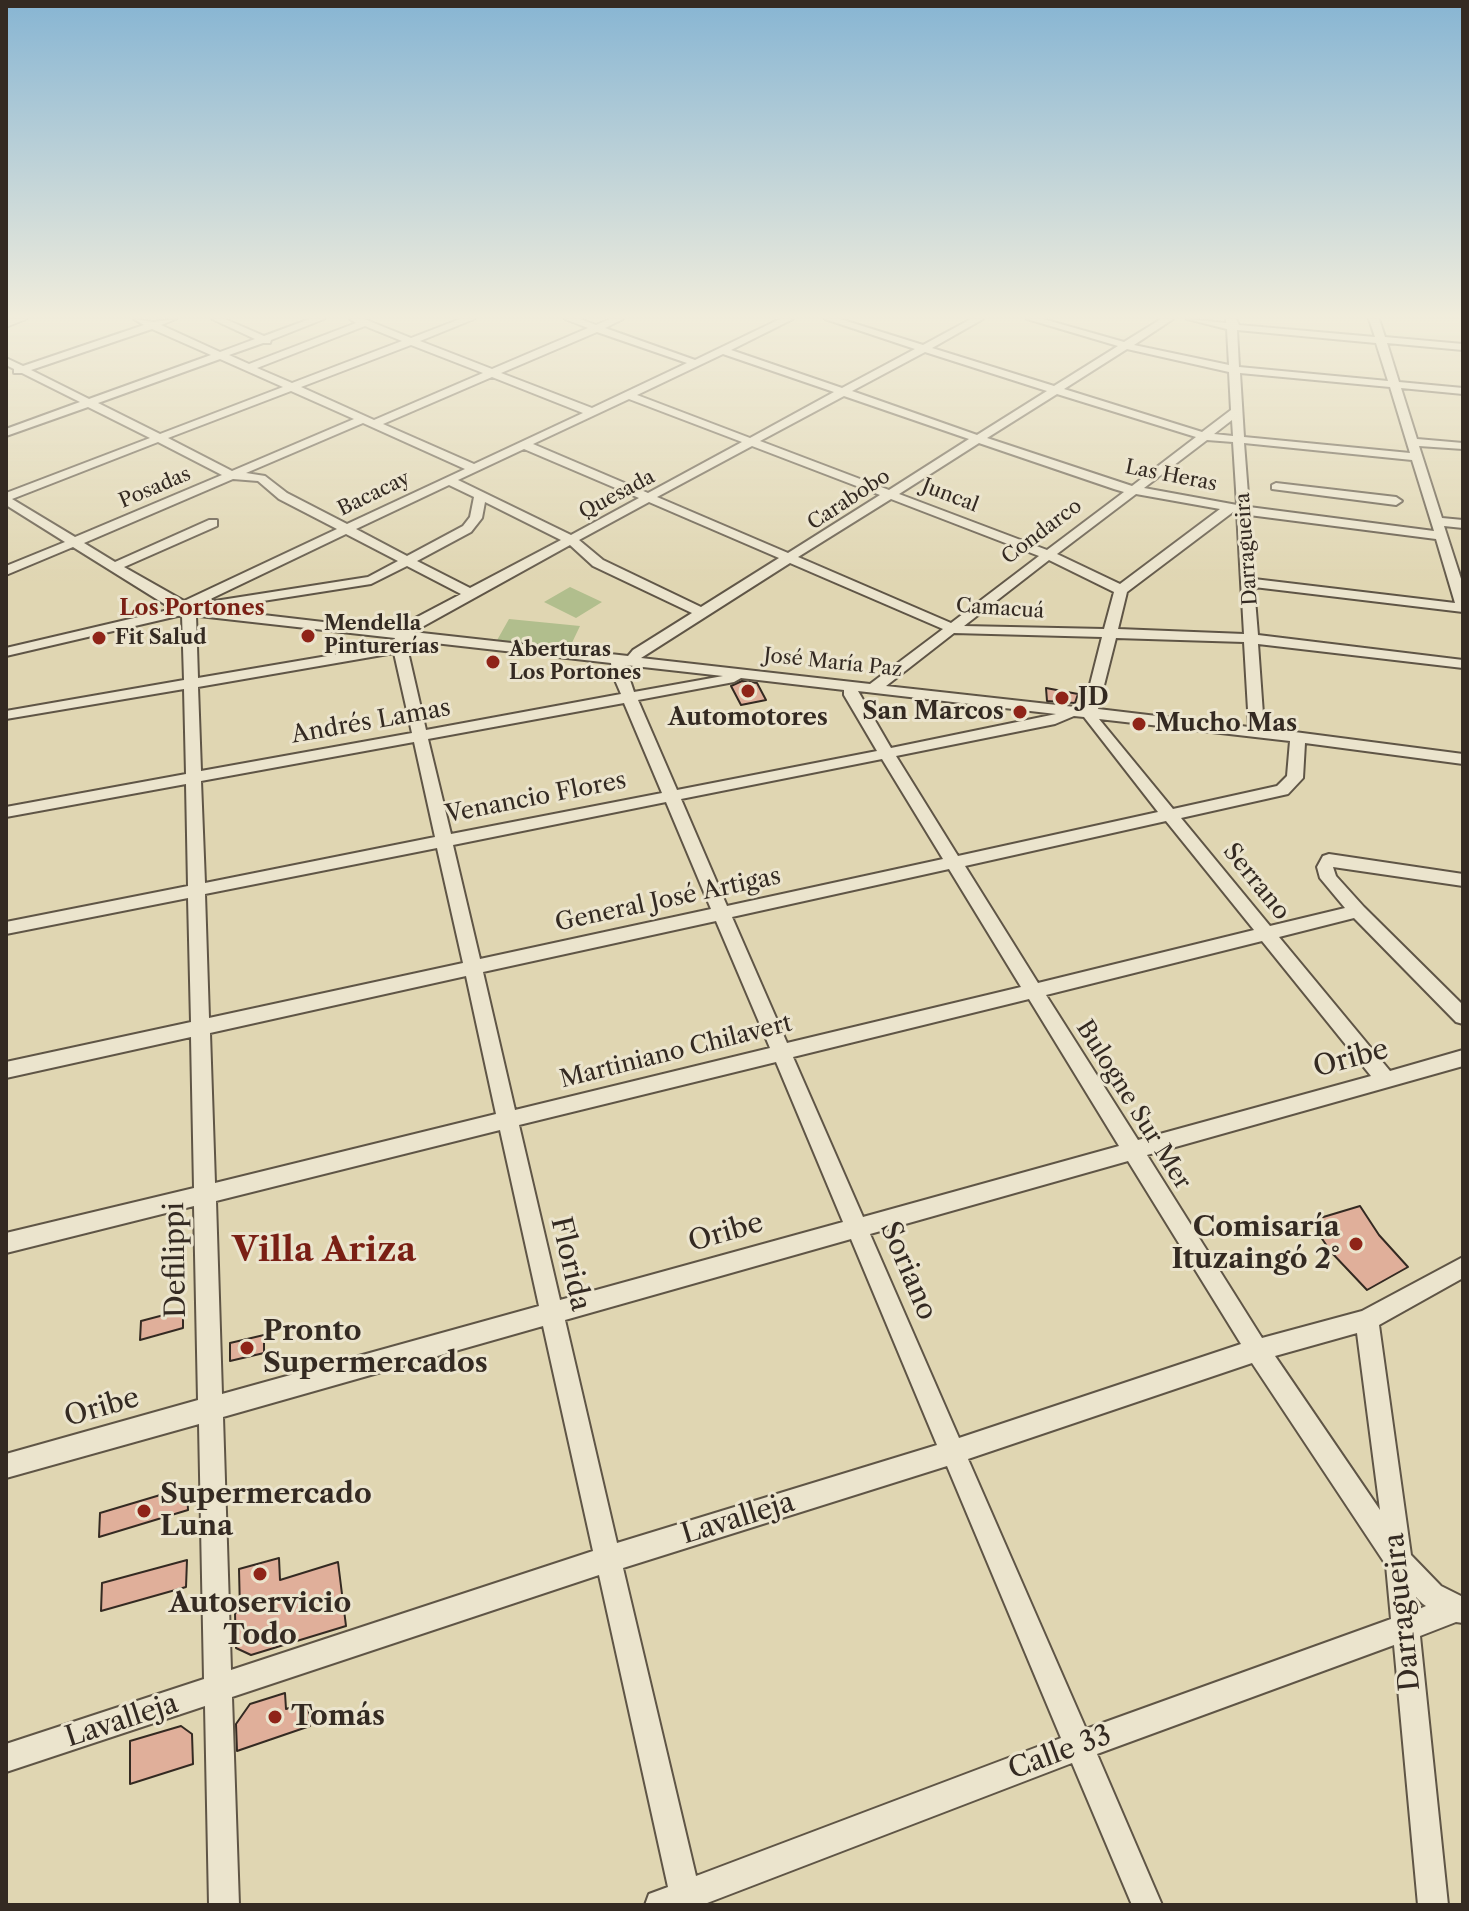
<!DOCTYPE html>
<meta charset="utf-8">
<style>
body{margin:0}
#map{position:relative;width:1469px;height:1911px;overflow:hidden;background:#e0d6b2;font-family:"Libre Caslon Text",serif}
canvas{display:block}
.frame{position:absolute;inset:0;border:8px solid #342a22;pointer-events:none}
</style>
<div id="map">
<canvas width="1469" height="1911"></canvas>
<div class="frame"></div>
</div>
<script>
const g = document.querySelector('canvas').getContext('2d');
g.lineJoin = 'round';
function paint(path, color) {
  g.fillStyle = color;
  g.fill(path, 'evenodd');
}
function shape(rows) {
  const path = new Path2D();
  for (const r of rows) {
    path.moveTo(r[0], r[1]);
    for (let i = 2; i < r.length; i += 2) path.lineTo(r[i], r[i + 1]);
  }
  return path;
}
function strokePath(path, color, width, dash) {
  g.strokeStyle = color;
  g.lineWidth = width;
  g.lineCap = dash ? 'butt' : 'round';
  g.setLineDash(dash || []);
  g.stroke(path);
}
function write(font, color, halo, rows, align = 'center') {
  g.font = font + ' "Libre Caslon Text",serif';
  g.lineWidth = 6;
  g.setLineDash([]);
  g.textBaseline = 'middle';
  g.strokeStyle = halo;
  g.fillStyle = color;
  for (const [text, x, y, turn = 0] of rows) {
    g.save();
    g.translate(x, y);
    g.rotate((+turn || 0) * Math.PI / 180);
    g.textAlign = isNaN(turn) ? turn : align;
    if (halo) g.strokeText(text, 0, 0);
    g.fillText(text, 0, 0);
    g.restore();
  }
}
paint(shape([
 [570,587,602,602,576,618,544,602],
 [509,619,580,626,569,649,496,642]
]), '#b1be8d');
const building = shape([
 [742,681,757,683,766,700,741,705,731,686,742,681],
 [1046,688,1078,694,1075,703,1047,701,1046,688],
 [1360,1206,1379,1235,1408,1267,1367,1290,1331,1252,1310,1221,1360,1206],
 [183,1310,183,1328,140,1340,141,1321,183,1310],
 [264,1335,264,1353,230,1361,230,1343,264,1335],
 [187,1487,188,1510,99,1537,100,1513,187,1487],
 [279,1558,280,1580,338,1562,346,1626,251,1655,236,1648,235,1613,240,1611,239,1569,279,1558],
 [187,1560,186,1587,101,1611,102,1583,187,1560],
 [285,1693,286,1709,308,1702,310,1726,237,1751,236,1724,250,1704,285,1693],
 [181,1726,192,1734,193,1764,130,1784,130,1741,181,1726]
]);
paint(building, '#e0af9a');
strokePath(building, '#342a22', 2);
const minor = shape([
 [11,319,26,319,6,327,6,321,11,319],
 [134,319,153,322,176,319,161,325,220,352,255,339,212,319,225,319,264,336,310,319,324,319,271,340,270,343,263,343,229,355,249,364,356,323,350,319,364,319,411,338,460,319,474,319,420,341,492,369,588,328,565,319,580,319,596,325,610,319,623,319,605,328,695,360,780,319,793,319,731,350,842,388,915,349,825,319,840,319,923,345,971,319,983,319,932,348,1054,386,1118,346,1027,319,1043,319,1124,342,1161,319,1173,319,1134,345,1229,365,1227,329,1187,319,1226,323,1226,319,1236,319,1239,325,1375,337,1369,319,1379,319,1385,337,1463,344,1463,350,1387,343,1399,382,1463,388,1463,394,1401,388,1417,439,1463,443,1463,449,1419,446,1442,518,1463,520,1463,528,1444,526,1463,585,1463,612,1254,587,1258,635,1463,660,1463,668,1258,644,1264,728,1463,754,1463,764,1305,743,1303,778,1288,794,1181,818,1270,926,1345,908,1320,878,1317,867,1323,856,1329,854,1463,874,1463,886,1333,867,1336,876,1364,907,1463,1005,1463,1024,1456,1022,1354,918,1279,937,1390,1071,1463,1050,1463,1066,1147,1155,1262,1338,1362,1311,1463,1257,1463,1278,1379,1325,1411,1555,1441,1586,1463,1597,1463,1623,1456,1622,1420,1636,1448,1905,1418,1905,1394,1645,1097,1754,1162,1905,1132,1905,1072,1763,702,1905,645,1905,649,1894,668,1887,599,1575,232,1697,239,1905,209,1905,205,1706,6,1772,6,1744,204,1679,199,1424,6,1478,6,1454,198,1400,194,1206,6,1253,6,1233,194,1188,191,1037,6,1078,6,1062,191,1022,188,898,6,934,6,922,188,886,186,784,6,817,6,807,186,774,184,689,6,719,6,711,184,680,182,615,6,656,6,648,177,608,166,605,73,547,6,575,6,566,65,542,6,505,6,493,150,438,88,407,6,436,6,429,80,402,22,373,14,373,14,369,6,365,6,358,23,366,144,325,134,319],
 [365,326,402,341,292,383,257,368,365,326],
 [152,329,211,355,89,399,31,370,152,329],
 [1237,330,1376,343,1388,381,1239,367,1237,330],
 [597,332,687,363,592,408,501,373,597,332],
 [411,345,483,373,374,420,301,387,411,345],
 [1127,349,1229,372,1231,410,1202,432,1064,389,1127,349],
 [925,352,1047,391,977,435,852,391,925,352],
 [723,354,834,392,750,438,637,395,723,354],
 [220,359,283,387,160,434,98,403,220,359],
 [1240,373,1390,387,1410,453,1244,437,1240,373],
 [492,377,583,413,474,464,383,424,492,377],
 [291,391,354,419,232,471,168,438,291,391],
 [1057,394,1196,437,1132,486,987,438,1057,394],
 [844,396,969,439,889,490,760,441,844,396],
 [629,399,742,442,648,493,533,444,629,399],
 [1232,420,1233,436,1214,434,1232,420],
 [363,423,465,469,347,524,287,493,265,476,246,473,363,423],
 [1207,440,1233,442,1237,505,1144,488,1207,440],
 [158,442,222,475,75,537,12,499,158,442],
 [979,443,1114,489,1124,492,1047,550,899,494,979,443],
 [1244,443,1412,460,1434,531,1249,507,1244,443],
 [752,446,880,495,788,553,657,497,752,446],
 [524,449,639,498,571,535,458,480,524,449],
 [233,479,258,481,279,499,337,529,184,601,124,567,217,526,217,520,209,520,115,562,84,543,233,479],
 [449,485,474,497,470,517,463,526,407,556,356,529,449,485],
 [1136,494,1220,509,1120,584,1057,554,1136,494],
 [891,499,1039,556,951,623,798,557,891,499],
 [485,502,561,540,470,588,417,561,471,532,482,518,485,502],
 [649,502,779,558,701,607,603,560,579,540,649,502],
 [1233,512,1237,512,1244,634,1118,629,1127,592,1233,512],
 [1249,515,1436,539,1455,603,1254,579,1249,515],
 [346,534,398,561,368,577,202,603,346,534],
 [570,545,593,566,692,613,633,650,628,656,413,632,570,545],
 [1049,560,1114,592,1104,629,964,626,1049,560],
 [790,563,943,629,870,684,641,658,790,563],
 [407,566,461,594,404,624,400,631,212,609,371,584,407,566],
 [196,615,199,616,395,638,392,645,198,678,196,615],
 [954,633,1102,637,1084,708,886,686,954,633],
 [1116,638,1244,642,1249,727,1098,709,1116,638],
 [408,640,611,663,612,673,621,694,426,730,406,643,408,640],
 [394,653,412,733,201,771,198,687,394,653],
 [625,665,723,676,634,692,625,665],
 [741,678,844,690,844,695,877,751,677,790,638,700,734,682,741,678],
 [858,691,1056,714,891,748,858,691],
 [624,703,662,793,451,834,428,739,624,703],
 [1074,716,1084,717,1158,812,958,856,896,756,1055,724,1074,716],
 [1099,719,1290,741,1287,776,1277,786,1173,809,1099,719],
 [414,742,435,837,205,883,201,781,414,742],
 [882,759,943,859,727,906,681,799,882,759],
 [666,802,711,909,480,959,453,845,666,802],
 [1166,821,1254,930,1038,983,965,866,1166,821],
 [437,848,463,963,209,1018,205,894,437,848],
 [949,869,1021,987,787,1043,732,917,949,869],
 [716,921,770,1048,515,1110,483,972,716,921],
 [1262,941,1371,1076,1138,1140,1046,995,1262,941],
 [466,976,496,1114,215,1183,210,1033,466,976],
 [1029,999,1119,1146,863,1217,793,1057,1029,999],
 [776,1062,843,1222,560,1300,519,1125,776,1062],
 [500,1130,539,1306,222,1394,216,1201,500,1130],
 [1128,1161,1241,1344,959,1438,870,1234,1128,1161],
 [851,1239,937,1445,617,1543,565,1320,851,1239],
 [543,1326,593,1551,231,1670,223,1417,543,1326],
 [1357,1333,1380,1510,1275,1356,1357,1333],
 [1252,1363,1386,1565,1391,1619,1086,1729,968,1459,1252,1363],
 [947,1466,1061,1738,696,1876,623,1568,947,1466],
 [1416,1597,1423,1604,1426,1606,1417,1610,1416,1597],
 [1276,483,1396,497,1402,501,1396,505,1272,489,1272,485,1276,483]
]);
strokePath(minor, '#5f5546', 4);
paint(minor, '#ebe4cd');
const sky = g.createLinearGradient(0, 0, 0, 587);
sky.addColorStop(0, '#87b5d3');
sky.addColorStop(0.54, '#f1eddc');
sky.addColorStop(1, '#f1eddc00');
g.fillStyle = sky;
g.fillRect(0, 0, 1469, 587);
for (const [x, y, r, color] of [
 [308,636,8,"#8f2418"],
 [99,638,8,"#8f2418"],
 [493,662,8,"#8f2418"],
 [748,691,8,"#8f2418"],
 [1062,698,8,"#8f2418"],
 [1020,712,8,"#8f2418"],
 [1139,724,8,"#8f2418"],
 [1356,1244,8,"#8f2418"],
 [247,1348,8,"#8f2418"],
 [144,1511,8,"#8f2418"],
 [260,1574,8,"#8f2418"],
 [275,1717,8,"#8f2418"]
]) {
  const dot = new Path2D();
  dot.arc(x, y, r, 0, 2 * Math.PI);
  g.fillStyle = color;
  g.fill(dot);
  strokePath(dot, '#ebe4cd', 3);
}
write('20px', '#342a22', '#ebe4cd', [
 ["Las Heras",1171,476,11],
 ["Posadas",155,488,-23],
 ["Bacacay",374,494,-26],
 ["Quesada",617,495,-28],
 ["Juncal",950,496,21],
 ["Carabobo",849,500,-33],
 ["Condarco",1042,532,-37],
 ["Darragueira",1247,549,-94],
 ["Camacuá",1000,609,4],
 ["José María Paz",833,663,6]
]);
write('bold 20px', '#342a22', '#ebe4cd', [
 ["Mendella",324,624],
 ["Pinturerías",324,647],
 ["Fit Salud",115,638],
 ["Aberturas",509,650],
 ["Los Portones",509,673]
], 'left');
write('bold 22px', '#7a1f14', '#ebe4cd', [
 ["Los Portones",192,609]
]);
write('bold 24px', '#342a22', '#ebe4cd', [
 ["JD",1078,698],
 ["San Marcos",1004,712,"right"],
 ["Automotores",748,718,"center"],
 ["Mucho Mas",1155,724]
], 'left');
write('24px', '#342a22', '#ebe4cd', [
 ["Andrés Lamas",371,722,-10],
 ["Venancio Flores",536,798,-11],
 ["Serrano",1256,882,51],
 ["General José Artigas",668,900,-12],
 ["Martiniano Chilavert",676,1052,-14],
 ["Bulogne Sur Mer",1133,1105,58]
]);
write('28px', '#342a22', '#ebe4cd', [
 ["Oribe",1351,1059,-15],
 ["Oribe",726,1233,-16],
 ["Defilippi",176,1260,-91],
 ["Florida",570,1264,77],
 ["Soriano",908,1271,67],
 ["Oribe",102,1408,-16],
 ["Lavalleja",738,1519,-17],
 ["Darragueira",1403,1612,-96],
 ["Lavalleja",122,1721,-18],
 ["Calle 33",1060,1753,-20]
]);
write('bold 28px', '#342a22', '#ebe4cd', [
 ["Comisaría",1340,1228,"right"],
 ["Ituzaingó 2°",1340,1260,"right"],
 ["Pronto",263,1332],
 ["Supermercados",263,1364],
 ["Supermercado",160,1495],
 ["Luna",160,1527],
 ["Autoservicio",260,1604,"center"],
 ["Todo",260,1636,"center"],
 ["Tomás",291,1717]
], 'left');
write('bold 34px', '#7a1f14', '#ebe4cd', [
 ["Villa Ariza",324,1251]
]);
</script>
